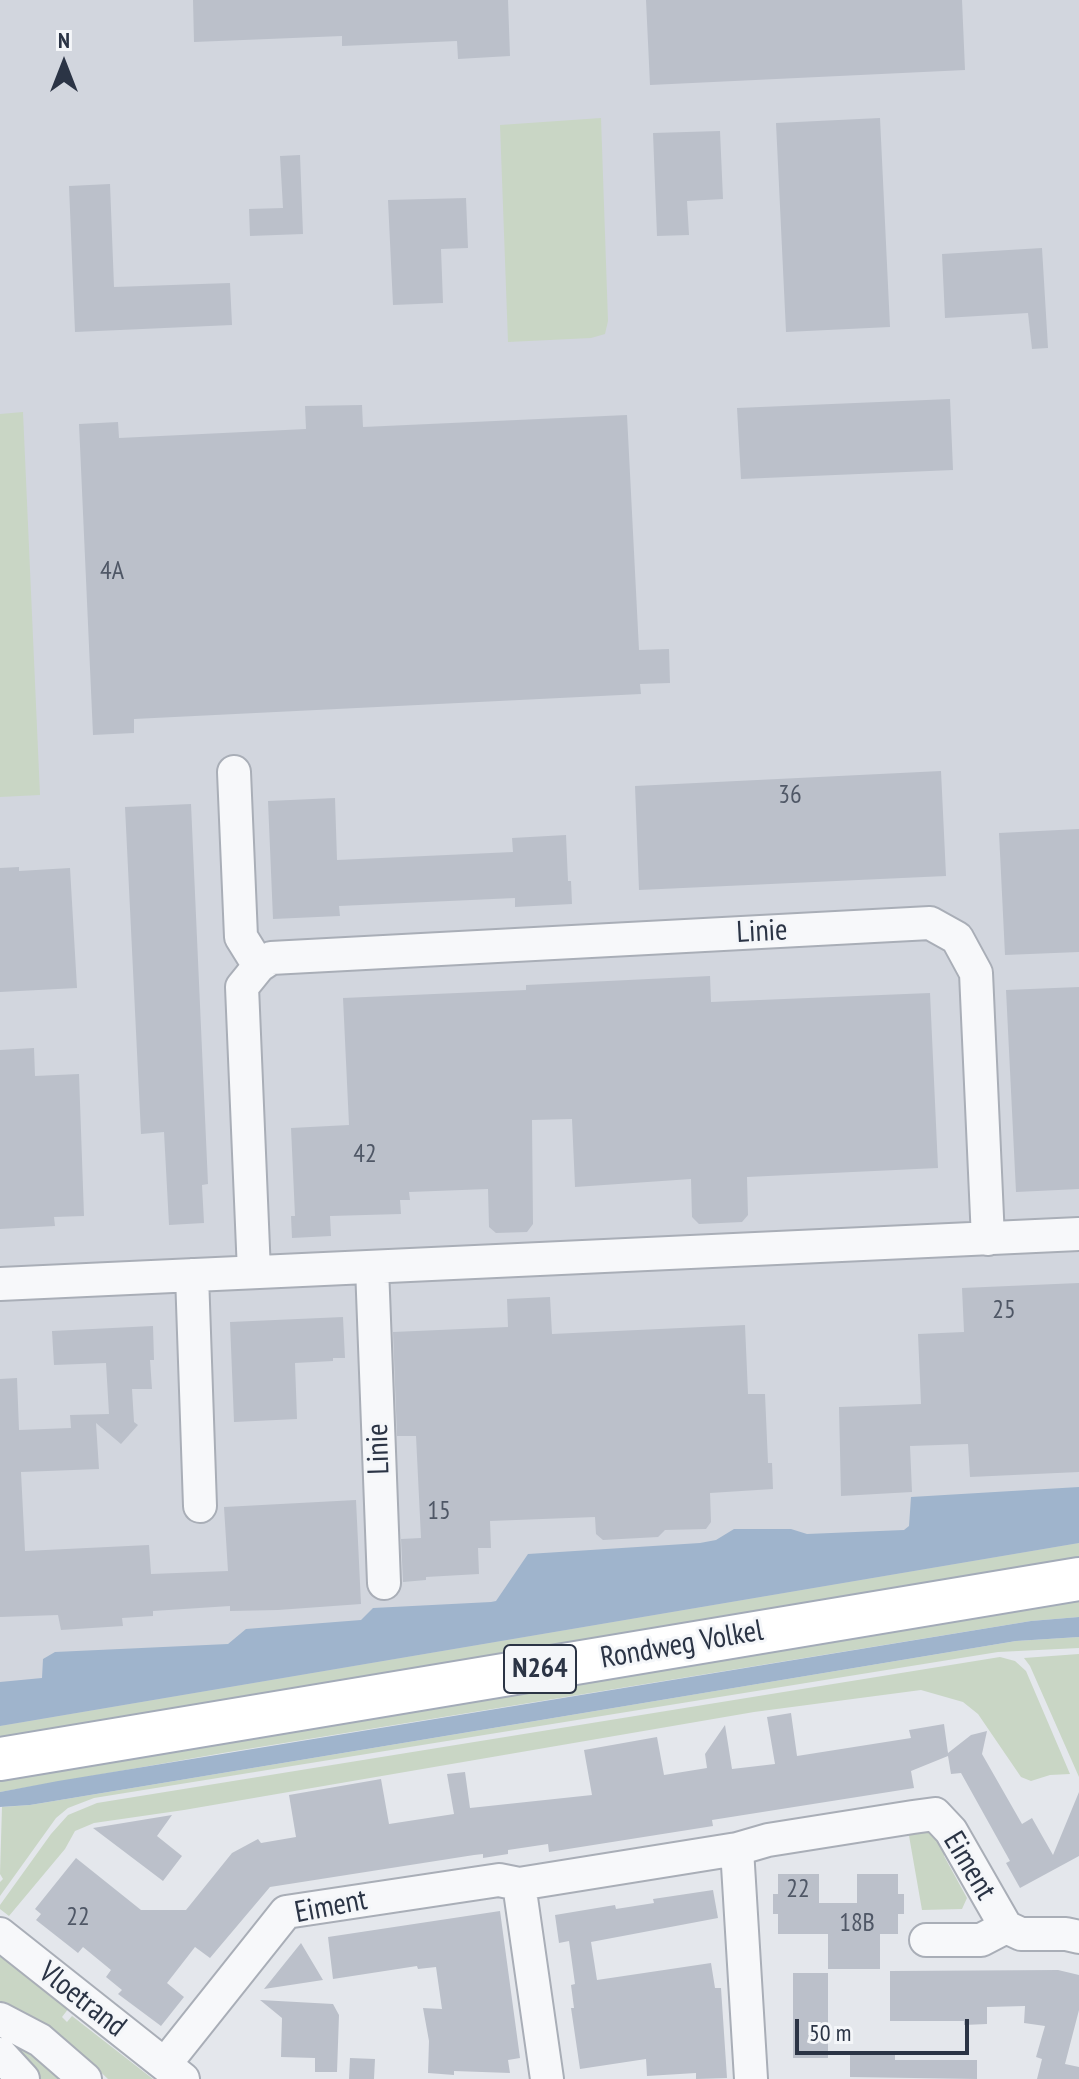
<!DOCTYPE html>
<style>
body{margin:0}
#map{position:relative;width:1079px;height:2079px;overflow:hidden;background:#e4e7ec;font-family:"PT Sans Narrow",sans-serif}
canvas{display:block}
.north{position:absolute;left:24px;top:24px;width:80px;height:80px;-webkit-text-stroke:6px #f4f6f9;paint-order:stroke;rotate:0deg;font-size:22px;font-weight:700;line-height:32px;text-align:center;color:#2b3445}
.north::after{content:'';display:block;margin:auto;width:28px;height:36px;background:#2b3445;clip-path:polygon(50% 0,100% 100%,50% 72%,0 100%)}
.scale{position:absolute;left:795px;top:2019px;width:174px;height:36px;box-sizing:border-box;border:4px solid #2b3445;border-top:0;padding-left:10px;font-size:24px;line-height:28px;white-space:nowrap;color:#2b3445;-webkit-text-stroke:6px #f4f6f9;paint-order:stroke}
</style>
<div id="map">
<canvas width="1079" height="2079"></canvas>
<div class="north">N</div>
<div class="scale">50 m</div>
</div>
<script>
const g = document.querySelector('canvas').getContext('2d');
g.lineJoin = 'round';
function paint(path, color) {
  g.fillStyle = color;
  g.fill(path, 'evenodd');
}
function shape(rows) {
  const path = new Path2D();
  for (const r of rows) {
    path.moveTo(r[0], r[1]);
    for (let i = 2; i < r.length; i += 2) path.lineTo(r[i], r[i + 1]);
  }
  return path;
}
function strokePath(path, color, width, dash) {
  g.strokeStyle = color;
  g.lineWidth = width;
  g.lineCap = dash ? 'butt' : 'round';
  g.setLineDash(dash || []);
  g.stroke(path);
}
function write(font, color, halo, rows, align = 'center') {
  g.font = font + ' "PT Sans Narrow",sans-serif';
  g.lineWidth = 6;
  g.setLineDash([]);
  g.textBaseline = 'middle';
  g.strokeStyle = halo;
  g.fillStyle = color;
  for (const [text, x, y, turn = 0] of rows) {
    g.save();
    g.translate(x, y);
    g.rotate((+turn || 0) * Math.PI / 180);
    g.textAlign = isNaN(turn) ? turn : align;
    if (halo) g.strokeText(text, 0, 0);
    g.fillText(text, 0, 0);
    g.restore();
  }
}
paint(shape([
 [0,0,1079,0,1079,1555,0,1736]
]), '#d2d6de');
paint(shape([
 [601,118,608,321,605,334,591,338,508,342,500,125],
 [23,412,40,795,0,797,0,414],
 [1079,1543,1079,1565,0,1744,0,1726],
 [1079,1592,1079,1617,1031,1621,223,1753,0,1792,0,1773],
 [1079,1637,1079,1648,998,1652,94,1798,68,1808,56,1818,0,1896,0,1882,3,1879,0,1874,2,1807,30,1805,1016,1641],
 [1079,1654,1079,1777,1030,1666,1024,1658],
 [1000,1657,1015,1661,1026,1671,1070,1774,1050,1775,1031,1781,1021,1777,978,1714,963,1702,921,1690,754,1712,184,1810,94,1823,75,1831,65,1849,9,1916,0,1909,0,1905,51,1834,68,1815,97,1803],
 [927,1827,944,1840,944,1856,967,1898,962,1909,922,1910,908,1830],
 [0,1946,72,2004,62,2017,67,2022,72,2016,153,2079,108,2079,87,2059,0,2005],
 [0,2032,22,2046,68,2079,36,2079,0,2042]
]), '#c9d6c5');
paint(shape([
 [1079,1487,1079,1543,0,1726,0,1682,42,1678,43,1659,55,1652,228,1644,246,1629,361,1620,373,1608,491,1602,496,1601,528,1554,700,1543,716,1540,734,1529,791,1529,807,1534,904,1530,909,1526,911,1497],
 [1079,1617,1079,1637,1016,1641,30,1805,0,1807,0,1792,58,1781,1031,1621]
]), '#9fb4cc');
paint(shape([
 [193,0,508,0,510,56,458,59,457,41,342,46,342,36,194,42],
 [646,0,962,0,965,70,650,85],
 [880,118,890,327,786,332,776,123],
 [720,131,723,199,687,201,689,235,657,236,653,133],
 [300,155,303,234,250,236,249,209,283,208,280,156],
 [110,184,114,287,230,283,232,325,75,332,69,186],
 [466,198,468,248,441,249,443,303,393,305,388,200],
 [1042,248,1048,348,1032,349,1028,313,945,318,942,254],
 [950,399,953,470,741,479,737,408],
 [362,405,363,427,627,415,639,650,669,649,670,683,640,684,641,694,134,719,134,733,93,735,79,424,118,422,119,438,306,429,305,406],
 [941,771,946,876,639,890,635,786],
 [335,798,337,860,513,852,512,838,566,835,568,881,571,881,572,904,515,907,515,898,339,906,340,916,273,919,268,801],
 [191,804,208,1184,202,1185,204,1223,169,1225,164,1132,141,1134,125,807],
 [1079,829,1079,952,1005,955,999,833],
 [19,867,19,871,70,868,77,988,0,992,0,868],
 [710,976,711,1002,930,993,938,1168,747,1177,748,1215,742,1222,699,1224,692,1217,691,1179,575,1187,572,1119,532,1120,533,1224,527,1232,496,1233,489,1227,488,1189,409,1192,410,1200,400,1200,401,1214,330,1216,331,1236,292,1238,291,1216,295,1216,291,1128,349,1125,343,998,526,990,526,985],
 [1079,987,1079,1189,1016,1192,1006,990],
 [34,1048,35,1076,79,1074,84,1216,54,1217,55,1226,0,1229,0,1050],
 [1079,1283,1079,1472,970,1477,968,1444,910,1446,912,1492,841,1496,839,1407,921,1404,918,1334,964,1332,962,1288],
 [550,1297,552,1334,745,1325,748,1394,765,1394,768,1463,772,1463,773,1489,710,1493,711,1522,706,1529,665,1530,658,1537,603,1540,596,1534,595,1517,490,1521,491,1548,478,1548,479,1574,426,1577,426,1580,403,1582,401,1539,421,1538,416,1436,397,1436,393,1332,508,1327,507,1299],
 [343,1317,345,1358,333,1358,333,1361,295,1363,297,1419,234,1422,230,1322],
 [153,1326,154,1360,150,1360,152,1389,132,1389,134,1422,138,1425,121,1444,96,1423,99,1469,21,1472,25,1551,149,1545,151,1574,228,1571,224,1507,356,1500,361,1604,278,1610,230,1611,230,1606,153,1611,153,1616,122,1618,123,1626,61,1630,58,1615,0,1617,0,1379,17,1378,19,1430,71,1428,70,1415,109,1414,106,1363,54,1365,52,1331],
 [791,1713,797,1756,911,1738,909,1730,944,1724,948,1753,971,1735,987,1731,982,1754,1022,1824,1032,1818,1053,1855,1079,1792,1079,1856,1020,1888,1006,1863,1010,1861,961,1773,951,1774,948,1756,911,1771,914,1788,712,1820,713,1826,568,1849,549,1852,548,1844,508,1850,508,1854,483,1858,483,1854,474,1855,270,1887,210,1958,195,1947,167,1983,184,1997,161,2026,118,1994,122,1990,106,1977,111,1970,83,1947,78,1953,36,1920,41,1914,35,1909,76,1858,141,1910,186,1910,232,1853,258,1839,261,1843,296,1837,289,1795,381,1779,389,1824,454,1814,447,1774,465,1772,470,1808,592,1795,584,1750,657,1737,664,1775,707,1768,705,1754,725,1725,732,1769,775,1764,767,1717],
 [172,1815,157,1836,182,1856,163,1881,93,1828],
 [778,1874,819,1874,819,1903,857,1903,857,1874,898,1874,898,1894,904,1894,904,1914,898,1914,898,1934,880,1934,880,1969,828,1969,828,1934,778,1934,778,1914,773,1914,773,1894,778,1894],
 [713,1890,718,1918,591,1942,597,1980,711,1963,715,1988,721,1988,727,2078,696,2079,696,2073,647,2076,646,2059,580,2069,571,2008,574,2008,571,1985,575,1984,569,1941,559,1943,555,1915,615,1905,616,1909,654,1903,653,1899],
 [500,1911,520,2058,508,2060,510,2073,454,2071,454,2075,428,2073,429,2041,423,2008,442,2009,436,1967,418,1969,417,1966,333,1979,328,1937],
 [301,1943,323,1980,264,1989],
 [1058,1970,1079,1975,1079,2010,1065,2064,1079,2067,1079,2079,1037,2079,1042,2059,1036,2057,1045,2026,1024,2023,1025,2006,987,2007,987,2024,964,2025,964,2021,890,2021,890,1971],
 [793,1973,828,1973,828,2058,793,2058],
 [260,2000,333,2004,339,2015,337,2072,315,2072,315,2058,281,2057,282,2018],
 [850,2054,895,2054,895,2060,977,2060,977,2079,850,2077],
 [350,2058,375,2059,374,2079,349,2079]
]), '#bbc0ca');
const minor = shape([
 [234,772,241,937,259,966],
 [372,1267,384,1583],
 [254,1272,242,987,259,966,271,958,930,923,957,938,976,973,988,1239],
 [192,1275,200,1506],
 [0,1284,1079,1234],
 [737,1849,751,2079],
 [519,1884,547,2079],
 [0,1934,183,2079],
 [926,1940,981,1940,1006,1927],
 [0,2019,40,2040,85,2079],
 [0,2054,23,2079],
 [165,2064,286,1912,499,1880,519,1884,737,1849,768,1840,913,1817,935,1814,951,1831,1006,1927,1021,1934,1066,1934,1079,1937]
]);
const major = shape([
 [0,1759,1079,1579]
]);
strokePath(minor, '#a9aeb7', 36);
strokePath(major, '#a3abb8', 46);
strokePath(minor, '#f7f8fa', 32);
strokePath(major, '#fff', 42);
write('26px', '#4f5766', null, [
 ["4A",112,572],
 ["36",790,796],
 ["42",365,1155],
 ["25",1004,1311],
 ["15",439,1512],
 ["22",798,1890],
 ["22",78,1918],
 ["18B",857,1924]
]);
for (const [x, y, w] of [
 [540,1669,72]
]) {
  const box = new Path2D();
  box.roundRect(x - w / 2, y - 24, w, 48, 6);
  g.fillStyle = '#f4f6f9';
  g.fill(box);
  strokePath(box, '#2b3445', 2);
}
write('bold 28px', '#2b3445', null, [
 ["N264",540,1669]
]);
write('30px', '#2b3445', '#f4f6f9', [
 ["Linie",762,932,-3],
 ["Linie",379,1449,-92],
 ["Rondweg Volkel",682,1645,-10],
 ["Eiment",969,1866,59],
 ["Eiment",331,1907,-11],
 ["Vloetrand",82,2000,38]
]);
</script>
